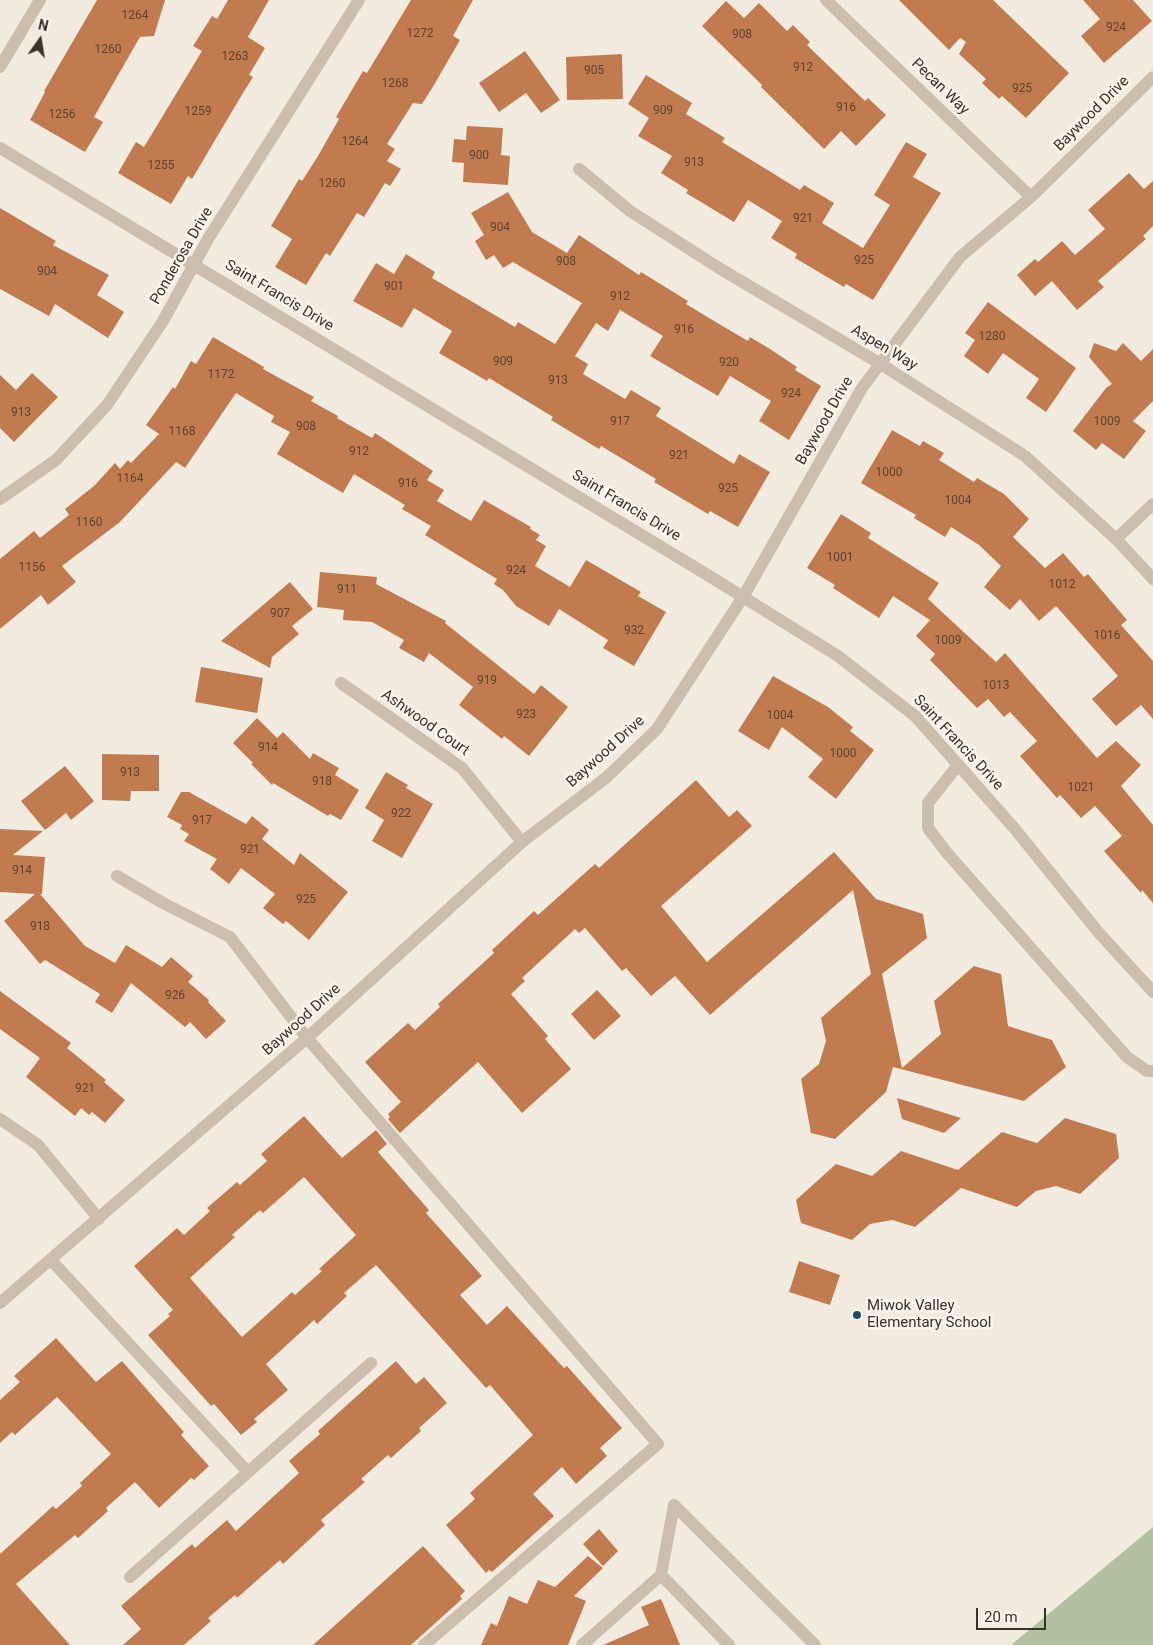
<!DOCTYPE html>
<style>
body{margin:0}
#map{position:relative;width:1153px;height:1645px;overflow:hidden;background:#f2ece0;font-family:Roboto,sans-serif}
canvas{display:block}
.north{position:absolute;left:15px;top:15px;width:50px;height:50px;-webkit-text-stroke:4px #faf6ed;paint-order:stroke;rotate:13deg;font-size:14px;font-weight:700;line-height:20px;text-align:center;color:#39312b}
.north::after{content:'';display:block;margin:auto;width:18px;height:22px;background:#39312b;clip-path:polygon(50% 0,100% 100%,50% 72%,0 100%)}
.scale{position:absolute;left:976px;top:1608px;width:70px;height:22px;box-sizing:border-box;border:2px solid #39312b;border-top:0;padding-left:6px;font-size:15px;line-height:18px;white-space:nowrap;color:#39312b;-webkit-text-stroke:4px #faf6ed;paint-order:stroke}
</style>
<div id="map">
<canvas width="1153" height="1645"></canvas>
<div class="north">N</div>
<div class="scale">20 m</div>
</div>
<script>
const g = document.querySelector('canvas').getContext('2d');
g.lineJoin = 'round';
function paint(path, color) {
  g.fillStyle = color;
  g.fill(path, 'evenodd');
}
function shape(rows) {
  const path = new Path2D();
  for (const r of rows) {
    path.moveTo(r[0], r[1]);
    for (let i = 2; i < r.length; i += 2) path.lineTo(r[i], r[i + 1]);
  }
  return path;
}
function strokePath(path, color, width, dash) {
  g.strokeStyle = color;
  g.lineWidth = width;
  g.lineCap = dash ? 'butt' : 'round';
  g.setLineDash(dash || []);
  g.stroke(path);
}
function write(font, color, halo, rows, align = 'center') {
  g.font = font + ' Roboto,sans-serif';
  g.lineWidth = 5;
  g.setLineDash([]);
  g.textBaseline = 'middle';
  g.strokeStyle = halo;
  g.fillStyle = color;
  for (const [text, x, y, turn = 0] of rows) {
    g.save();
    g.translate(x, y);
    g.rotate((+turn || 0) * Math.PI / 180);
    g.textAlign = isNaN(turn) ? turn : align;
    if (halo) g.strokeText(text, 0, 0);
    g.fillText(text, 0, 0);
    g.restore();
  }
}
paint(shape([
 [1153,1527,1153,1645,1011,1645]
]), '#b2c1a0');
paint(shape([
 [97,0,165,0,154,36,140,37,94,117,103,122,85,152,30,120,45,92,44,91],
 [228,0,269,0,248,37,265,48,249,75,253,77,240,98,192,179,188,176,171,204,118,173,136,142,144,147,202,51,193,46,212,16,217,19],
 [411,0,473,0,453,36,460,40,434,85,422,104,413,103,387,144,395,149,387,161,401,169,390,186,385,183,364,217,357,213,330,256,326,253,306,285,275,267,292,239,271,226,299,179,302,181,318,156,339,119,336,117,363,71,367,73],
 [899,0,993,0,1069,73,1026,118,1002,96,999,99,982,83,986,79,959,54,966,42,960,38,949,50],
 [1083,0,1133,0,1152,21,1104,63,1081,36,1100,19],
 [726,1,744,18,759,3,787,31,793,25,810,42,807,45,865,101,868,98,886,115,856,146,841,131,824,149,761,87,762,85,702,26],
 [525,51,560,100,541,113,526,93,499,112,479,83],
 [622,54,623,99,567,100,566,57],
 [646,75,692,103,686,114,725,138,722,142,800,190,804,185,834,203,822,223,863,248,890,205,874,195,906,142,927,154,913,177,941,193,873,300,846,284,844,287,795,258,797,254,771,238,782,221,748,200,734,222,686,193,688,190,661,173,672,156,638,136,649,118,628,104],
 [467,126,503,128,501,155,510,156,508,185,463,182,464,163,452,162,454,139,466,140],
 [1129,173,1144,189,1153,181,1153,226,1143,236,1146,239,1098,281,1104,287,1077,310,1052,281,1035,296,1017,275,1035,259,1038,262,1062,241,1075,255,1105,229,1088,210],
 [508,192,532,232,567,253,579,235,639,275,641,272,688,301,686,304,719,324,748,341,750,337,770,349,797,367,795,370,821,386,789,440,759,421,771,401,730,376,718,396,650,356,663,336,620,310,608,331,596,323,575,356,588,364,583,374,625,399,631,390,661,408,656,416,734,464,739,454,770,472,738,527,710,511,708,514,654,482,656,479,601,446,599,449,551,420,553,417,489,378,487,381,439,353,452,331,414,308,402,328,353,301,376,263,394,274,406,254,435,272,432,278,515,327,518,322,555,344,582,303,513,262,503,268,494,255,486,260,475,241,484,235,471,213],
 [0,208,56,241,53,245,109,275,97,295,124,312,108,338,55,304,49,316,0,289],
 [988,302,1076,368,1046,412,1026,398,1039,379,1003,353,988,374,964,356,975,340,965,333],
 [213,337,264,367,263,369,314,397,311,401,338,416,337,418,372,438,375,433,433,471,427,480,444,490,437,501,471,521,484,500,531,527,530,529,540,535,536,540,546,546,535,566,570,587,586,560,641,592,638,596,666,612,634,666,603,648,608,640,559,609,549,626,516,606,503,590,494,584,497,579,425,535,431,526,402,509,405,505,354,474,343,493,277,454,290,432,271,422,274,416,236,393,185,468,176,462,120,522,62,566,76,582,48,605,41,595,0,629,0,559,34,531,40,538,69,515,65,509,94,486,115,463,120,469,128,460,131,463,159,434,146,425,173,387,175,389,191,361,196,364],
 [1094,343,1116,351,1123,343,1141,361,1153,349,1153,401,1133,421,1146,431,1124,459,1102,443,1096,450,1073,431,1106,388,1112,384,1089,357],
 [32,373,58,397,14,442,0,428,0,375,16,390],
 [892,430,920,446,923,441,944,453,939,460,974,482,977,478,1004,494,1029,519,1013,537,1045,568,1063,553,1084,577,1088,574,1127,620,1121,625,1153,661,1153,719,1141,705,1116,726,1092,699,1118,676,1056,606,1039,621,1020,599,1010,610,984,587,1001,566,979,545,951,527,945,537,914,518,916,515,861,483],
 [841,514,871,533,868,538,939,583,928,599,996,662,1005,653,1097,758,1116,741,1141,765,1121,786,1153,825,1153,903,1142,890,1141,893,1104,851,1122,836,1095,806,1081,818,1060,795,1057,798,1020,756,1037,741,1010,712,1004,717,988,699,977,708,930,660,935,654,916,636,930,620,893,596,879,618,833,588,835,585,807,568],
 [320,572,377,577,376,584,446,621,445,623,534,694,541,685,568,707,529,756,504,736,502,739,459,705,473,687,429,653,424,662,399,648,404,640,372,622,343,620,344,610,317,607],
 [290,582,313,609,292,626,299,634,272,657,270,668,221,641],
 [201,667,263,678,257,713,195,702],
 [773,676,828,707,853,727,850,731,874,750,836,799,808,777,823,759,782,727,769,750,738,731],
 [257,718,277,738,283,732,310,759,313,753,339,768,335,775,359,790,341,820,330,814,328,816,273,783,272,785,251,764,253,763,233,743],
 [102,754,159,755,159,791,131,791,130,801,102,800],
 [65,766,94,801,71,820,66,813,45,830,21,801],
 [386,772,408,785,406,788,433,804,402,858,372,841,384,820,365,808],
 [696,780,729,817,737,810,752,826,661,906,707,962,834,852,876,899,923,914,927,938,882,974,902,1068,941,1034,934,1001,974,966,1001,974,1008,1026,1052,1040,1066,1067,1024,1101,893,1067,886,1092,835,1139,811,1133,801,1079,819,1064,826,1041,821,1018,871,974,853,890,710,1015,675,976,651,996,626,968,622,971,585,928,579,933,575,929,522,978,525,981,511,994,548,1036,545,1039,571,1069,522,1113,478,1062,400,1133,388,1119,390,1117,388,1114,401,1102,365,1062,408,1023,415,1030,440,1007,438,1004,494,953,492,950,534,911,538,915,595,864,599,868],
 [181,792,189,792,246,824,252,816,269,830,262,839,294,865,300,853,348,892,309,940,286,921,283,924,263,908,275,894,241,868,229,884,210,869,217,859,184,841,189,834,180,829,182,825,167,817],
 [0,829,43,831,13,855,45,857,42,894,40,894,85,946,115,963,126,945,162,967,171,957,193,976,188,982,209,1000,208,1002,226,1021,206,1039,190,1022,185,1027,131,983,112,1013,95,1002,100,994,45,960,40,964,4,921,35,894,0,892],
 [597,990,621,1016,594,1040,571,1014],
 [0,991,71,1043,67,1048,106,1080,104,1082,125,1100,105,1123,92,1112,89,1115,81,1108,75,1116,26,1077,40,1058,0,1029],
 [897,1098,961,1118,944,1133,902,1119],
 [304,1116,342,1158,376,1130,387,1144,378,1152,429,1210,426,1213,482,1276,460,1295,487,1325,507,1306,564,1368,567,1366,622,1428,600,1448,607,1456,576,1484,562,1467,533,1494,554,1516,492,1572,489,1570,486,1573,446,1525,475,1499,470,1493,533,1435,490,1385,486,1388,376,1265,344,1293,347,1296,317,1324,314,1320,266,1364,288,1390,254,1419,257,1422,241,1435,214,1404,211,1406,148,1335,170,1316,168,1314,173,1310,134,1266,177,1228,184,1235,210,1211,207,1208,237,1182,240,1185,267,1161,261,1154],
 [304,1177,356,1235,319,1269,322,1271,295,1295,292,1292,242,1337,190,1278,235,1237,232,1235,260,1210,263,1213],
 [1065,1118,1116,1134,1119,1158,1080,1194,1056,1186,1036,1191,1017,1207,961,1188,915,1227,892,1220,870,1224,852,1240,801,1223,796,1200,836,1164,872,1176,901,1151,958,1170,1002,1132,1037,1143],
 [799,1261,840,1275,830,1305,789,1292],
 [56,1338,96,1382,122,1361,184,1432,181,1435,209,1466,194,1480,191,1478,159,1508,135,1482,106,1508,108,1511,78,1538,75,1535,16,1584,70,1645,0,1645,0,1554,53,1506,56,1509,82,1486,80,1483,111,1454,57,1397,15,1435,12,1432,0,1443,0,1400,20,1382,14,1376],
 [396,1361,416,1384,424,1377,447,1403,419,1428,421,1431,391,1458,388,1455,361,1479,365,1482,321,1520,325,1525,283,1564,280,1560,237,1598,235,1595,208,1618,211,1621,184,1645,123,1645,141,1629,121,1606,192,1544,195,1548,227,1520,236,1531,299,1473,289,1461,320,1434,318,1431],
 [599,1529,618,1551,603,1566,583,1544],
 [423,1546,465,1591,460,1596,462,1599,411,1645,313,1645],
 [588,1556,603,1568,574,1596,586,1601,568,1645,481,1645,491,1623,497,1626,509,1596,527,1604,538,1580,555,1587],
 [661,1599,680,1645,603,1645,649,1625,641,1607]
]), '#c27b4f');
strokePath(shape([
 [826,0,1031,197],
 [0,67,40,0],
 [0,148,706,574,838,656,915,716,1015,829,1099,933,1153,992],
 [579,169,630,211,719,268,879,363,1025,456,1116,539,1153,579],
 [0,499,56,460,107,405,163,321,208,239,359,0],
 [1116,539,1153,504],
 [341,683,462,768,522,842],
 [958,765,928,803,928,828,947,853,1127,1057,1147,1071,1153,1071],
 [117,876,163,903,230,937,307,1038,658,1444,424,1645],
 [0,1119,38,1145,99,1219],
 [51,1260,248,1472],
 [0,1303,307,1038,522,842,607,777,657,729,743,597,862,388,960,257,1031,197,1153,77],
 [661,1575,674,1505,815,1645],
 [130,1577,371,1363],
 [582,1645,661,1575,729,1645]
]), '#cbbeac', 12);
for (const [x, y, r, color] of [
 [857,1315,5,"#214e5a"]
]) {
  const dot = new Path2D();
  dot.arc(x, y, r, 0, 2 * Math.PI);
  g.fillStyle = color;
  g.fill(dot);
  strokePath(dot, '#faf6ed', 2);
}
write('12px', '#5b4434', null, [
 ["1264",135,16],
 ["924",1116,28],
 ["1272",420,34],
 ["908",742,35],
 ["1260",108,50],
 ["1263",235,57],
 ["912",803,68],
 ["905",594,71],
 ["1268",395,84],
 ["925",1022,89],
 ["916",846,108],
 ["909",663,111],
 ["1259",198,112],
 ["1256",62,115],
 ["1264",355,142],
 ["900",479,156],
 ["913",694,163],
 ["1255",161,166],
 ["1260",332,184],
 ["921",803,219],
 ["904",500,228],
 ["925",864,261],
 ["908",566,262],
 ["904",47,272],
 ["901",394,287],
 ["912",620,297],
 ["916",684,330],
 ["1280",992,337],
 ["909",503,362],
 ["920",729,363],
 ["1172",221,375],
 ["913",558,381],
 ["924",791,394],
 ["913",21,413],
 ["917",620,422],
 ["1009",1107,422],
 ["908",306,427],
 ["1168",182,432],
 ["912",359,452],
 ["921",679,456],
 ["1000",889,473],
 ["1164",130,479],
 ["916",408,484],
 ["925",728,489],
 ["1004",958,501],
 ["1160",89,523],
 ["1001",840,558],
 ["1156",32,568],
 ["924",516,571],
 ["1012",1062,585],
 ["911",347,590],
 ["907",280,614],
 ["932",634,631],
 ["1016",1107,636],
 ["1009",948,641],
 ["919",487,681],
 ["1013",996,686],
 ["923",526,715],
 ["1004",780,716],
 ["914",268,748],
 ["1000",843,754],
 ["913",130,773],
 ["918",322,782],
 ["1021",1081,788],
 ["922",401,814],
 ["917",202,821],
 ["921",250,850],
 ["914",22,871],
 ["925",306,900],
 ["918",40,927],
 ["926",175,996],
 ["921",85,1089]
]);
write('15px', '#39312b', '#faf6ed', [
 ["Pecan Way",940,87,44],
 ["Baywood Drive",1092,114,-45],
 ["Ponderosa Drive",182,256,-60],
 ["Saint Francis Drive",279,296,31],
 ["Aspen Way",884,348,31],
 ["Baywood Drive",825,421,-60],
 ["Saint Francis Drive",626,506,31],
 ["Ashwood Court",425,723,35],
 ["Saint Francis Drive",958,743,47],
 ["Baywood Drive",606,752,-42],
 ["Baywood Drive",302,1020,-42]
]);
write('15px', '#39312b', '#faf6ed', [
 ["Miwok Valley",867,1306],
 ["Elementary School",867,1323]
], 'left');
</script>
